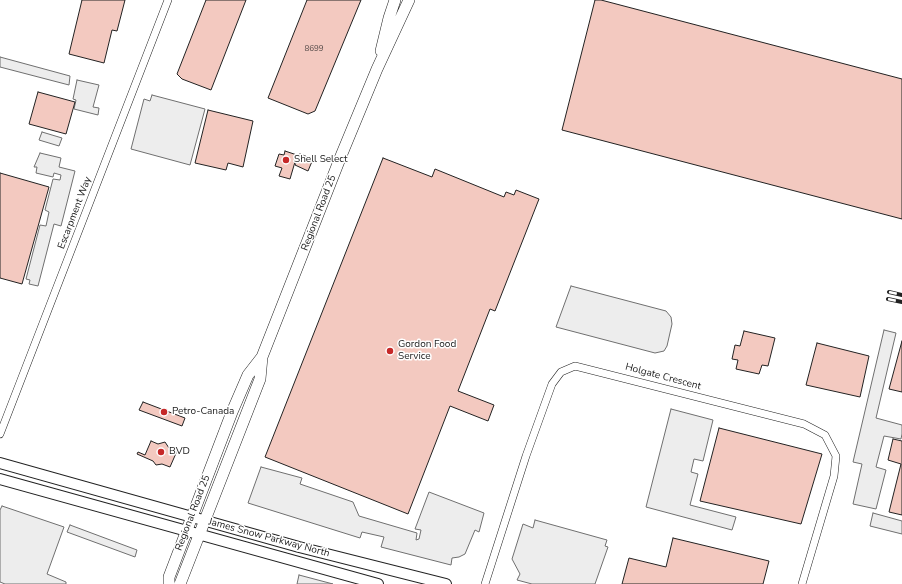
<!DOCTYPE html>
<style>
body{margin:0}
canvas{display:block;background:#fff}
</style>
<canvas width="902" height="584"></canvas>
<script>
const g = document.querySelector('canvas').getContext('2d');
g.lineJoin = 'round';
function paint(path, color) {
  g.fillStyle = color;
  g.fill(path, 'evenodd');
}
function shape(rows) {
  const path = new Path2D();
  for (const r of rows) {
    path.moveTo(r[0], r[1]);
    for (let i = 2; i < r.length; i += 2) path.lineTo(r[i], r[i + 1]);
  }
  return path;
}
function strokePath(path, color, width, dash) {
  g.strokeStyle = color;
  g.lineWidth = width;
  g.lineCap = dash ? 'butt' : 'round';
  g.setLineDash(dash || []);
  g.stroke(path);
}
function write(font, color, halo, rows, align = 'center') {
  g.font = font + ' "Nunito Sans",sans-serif';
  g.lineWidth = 3;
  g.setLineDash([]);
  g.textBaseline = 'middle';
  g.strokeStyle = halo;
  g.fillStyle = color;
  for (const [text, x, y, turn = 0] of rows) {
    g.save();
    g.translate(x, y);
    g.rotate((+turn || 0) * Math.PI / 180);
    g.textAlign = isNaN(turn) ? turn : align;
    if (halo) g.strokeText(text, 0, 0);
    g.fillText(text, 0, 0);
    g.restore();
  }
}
const parking = shape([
 [0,57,70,76,69,85,0,67,0,57],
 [77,80,99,85,93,107,99,108,98,115,74,109,76,100,73,99,77,80],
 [152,95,205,109,190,165,131,149,144,99,150,101,152,95],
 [42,132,62,138,59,146,39,140,42,132],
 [40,153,61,158,59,167,75,171,61,226,54,224,38,286,29,284,30,280,26,279,40,225,46,226,49,212,45,210,53,179,60,180,61,175,54,173,53,177,36,173,37,167,34,167,40,153],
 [571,286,666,311,671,317,672,324,667,346,664,351,655,353,556,327,571,286],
 [884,330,896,333,876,418,902,425,902,434,901,439,884,436,876,467,886,470,876,509,853,504,862,464,853,462,884,330],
 [671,409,713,420,703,461,694,459,691,472,698,474,690,505,736,517,732,530,646,507,671,409],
 [261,467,302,478,300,484,353,502,359,516,417,533,416,540,419,539,421,530,415,529,429,492,484,513,479,532,475,530,465,554,459,557,452,558,451,565,381,547,384,537,362,532,360,538,248,503,261,467],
 [2,506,64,527,47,574,66,582,66,584,5,584,0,582,0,510,2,506],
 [873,513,902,521,902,534,870,526,873,513],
 [535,520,607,540,605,546,608,547,595,584,532,584,517,580,520,574,512,559,523,524,533,528,535,520],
 [70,525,137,550,135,557,67,532,70,525],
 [299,575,333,584,297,584,299,575]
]);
paint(parking, '#ededed');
strokePath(parking, '#6f6f6f', 1);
const building = shape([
 [82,0,125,0,117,31,112,30,104,63,69,54,82,0],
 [206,0,246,0,211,90,182,79,177,74,206,0],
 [307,0,361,0,315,111,308,114,268,98,307,0],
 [595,0,601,0,902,79,902,219,562,130,595,0],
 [38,92,75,102,66,134,29,124,38,92],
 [208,110,253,121,243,167,228,163,226,170,195,163,208,110],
 [285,151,297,155,290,179,279,176,282,168,275,166,279,154,284,155,285,151],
 [300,154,313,159,308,171,295,165,300,154],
 [383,158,432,177,435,169,504,197,506,192,514,195,516,190,539,199,495,311,490,309,458,391,494,405,488,421,450,406,408,514,265,457,383,158],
 [0,173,49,187,22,284,0,278,0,173],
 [744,331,775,338,768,366,762,365,759,374,736,369,738,360,732,359,735,345,740,346,744,331],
 [902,341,902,392,889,389,902,341],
 [817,343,869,356,860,397,806,385,817,343],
 [143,402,185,418,182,426,139,410,143,402],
 [719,428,822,454,801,524,700,501,719,428],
 [893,439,902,441,902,515,889,512,901,464,888,460,893,439],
 [151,441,158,444,165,442,169,448,177,451,170,467,162,464,156,465,153,461,137,454,138,452,145,455,151,441],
 [673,538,769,561,763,584,622,584,629,558,666,567,673,538]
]);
paint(building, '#f3c9c0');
strokePath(building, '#222', 1);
const minor = shape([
 [0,434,168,0],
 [485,584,526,456,552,384,561,372,575,366,804,424,825,435,836,456,834,476,802,584]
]);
const secondary = shape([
 [0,463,299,547,446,584],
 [0,479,378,584]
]);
const primary = shape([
 [381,51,389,18,395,0],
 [169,584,169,577,232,412,248,375,262,357],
 [180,584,260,379,262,357,341,156,377,69,409,0]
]);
strokePath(minor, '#222', 8);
strokePath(secondary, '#222', 12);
strokePath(primary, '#222', 12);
strokePath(minor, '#fff', 7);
strokePath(secondary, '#fff', 10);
strokePath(primary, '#fff', 11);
const rail = shape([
 [889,292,902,295],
 [888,299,902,302]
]);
strokePath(rail, '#222', 4);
strokePath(rail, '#fff', 2.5, [8]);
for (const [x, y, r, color] of [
 [286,160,4,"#c62828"],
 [390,351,4,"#c62828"],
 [164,412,4,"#c62828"],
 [161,452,4,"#c62828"]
]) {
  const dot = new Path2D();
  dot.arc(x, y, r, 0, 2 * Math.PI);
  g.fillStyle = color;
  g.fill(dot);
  strokePath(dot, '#fff', 1.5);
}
write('8px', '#564c4a', null, [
 ["8699",314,49]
]);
write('10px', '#222', '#fff', [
 ["Shell Select",294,160],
 ["Gordon Food",398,345],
 ["Service",398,357],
 ["Petro-Canada",172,412],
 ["BVD",169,452]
], 'left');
write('10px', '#222', '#fff', [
 ["Escarpment Way",75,213,-69],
 ["Regional Road 25",319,213,-69],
 ["Holgate Crescent",663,377,15],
 ["Regional Road 25",193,513,-69],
 ["James Snow Parkway North",269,538,15]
]);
</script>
